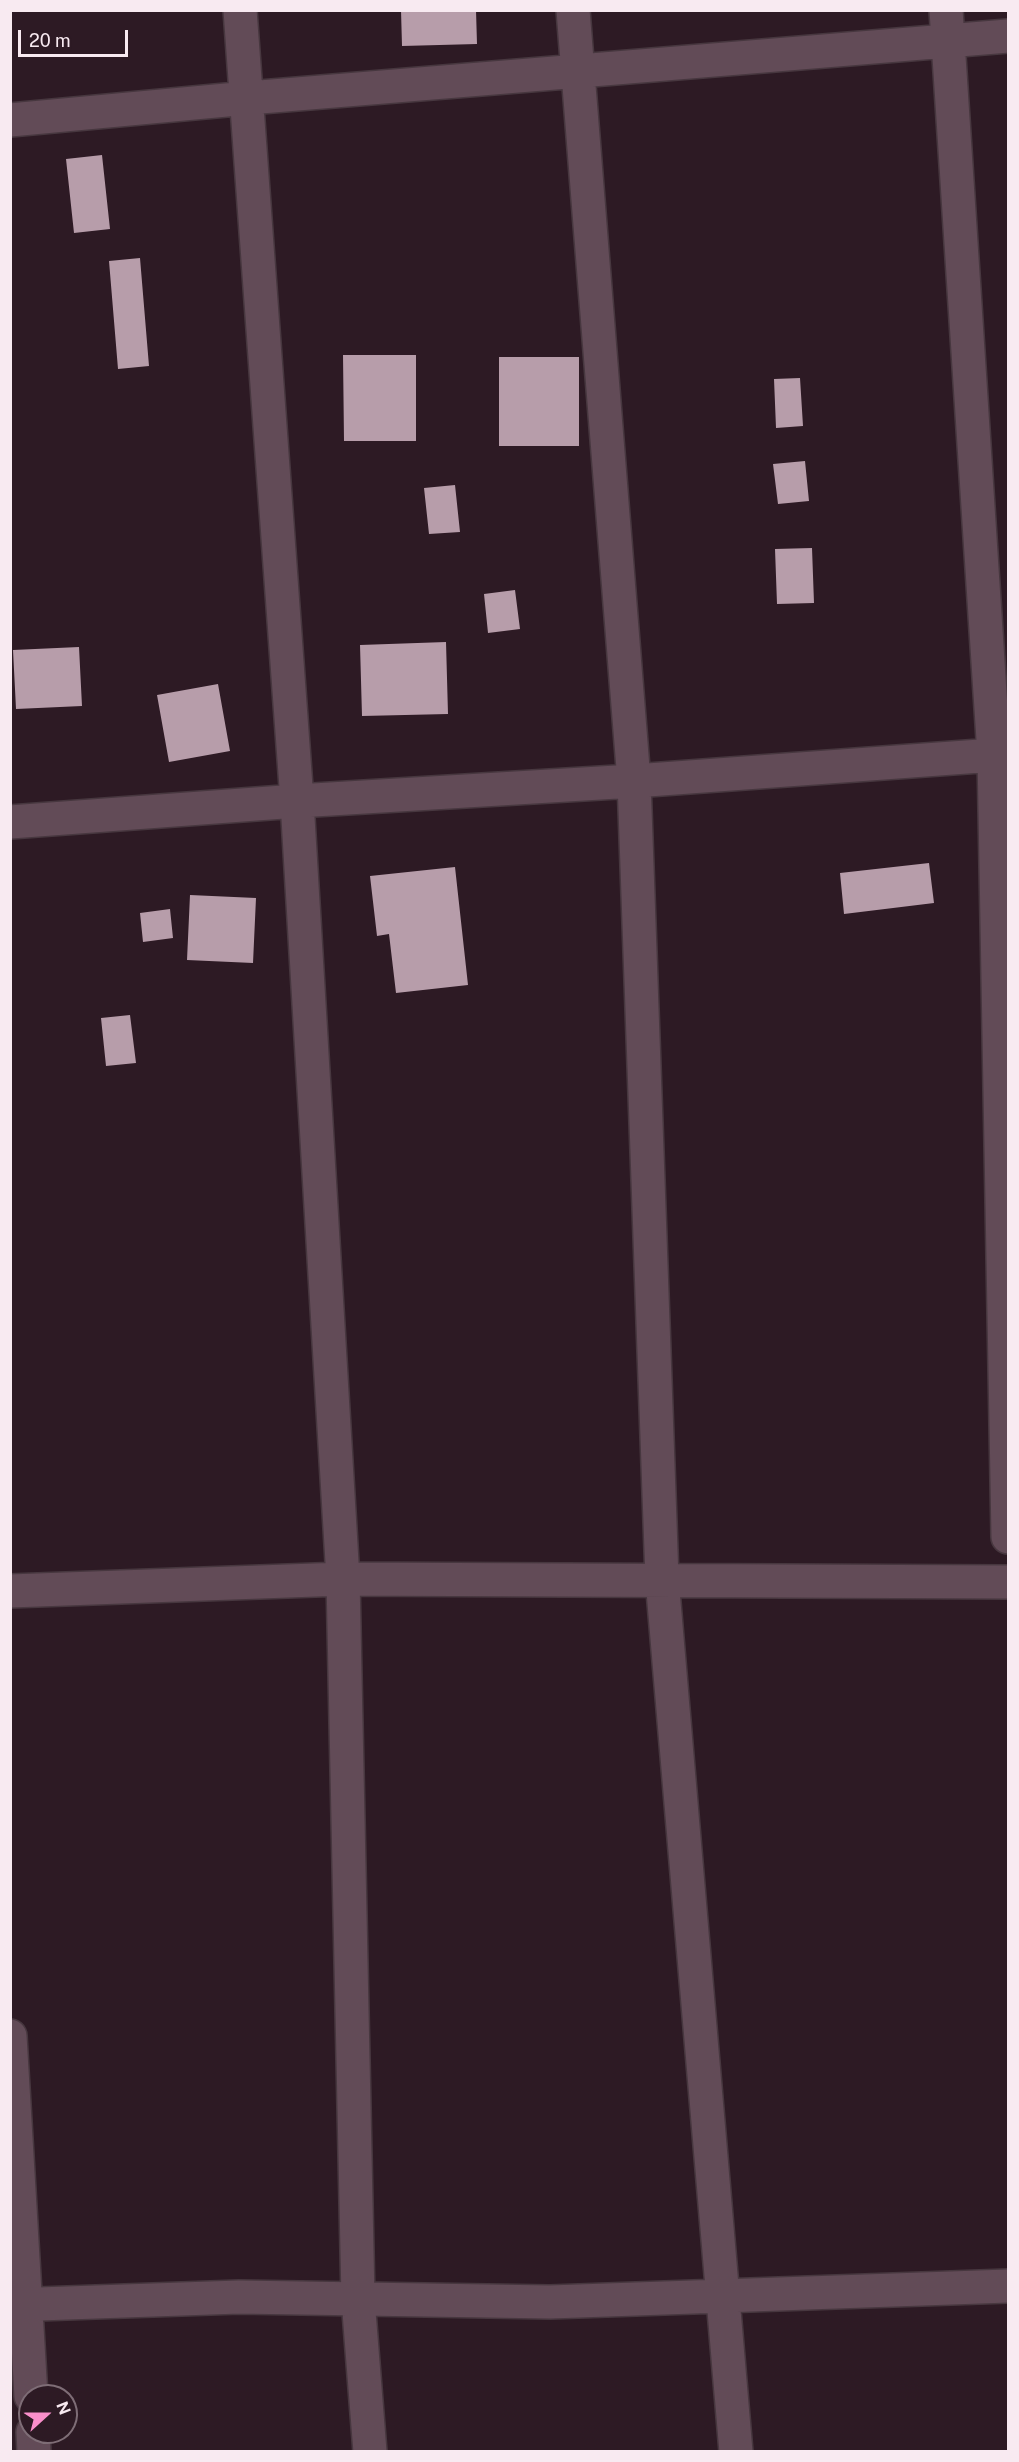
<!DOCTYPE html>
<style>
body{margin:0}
#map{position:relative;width:1019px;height:2462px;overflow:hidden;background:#2d1a24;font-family:"Public Sans",sans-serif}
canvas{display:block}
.frame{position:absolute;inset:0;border:12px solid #f8eaf1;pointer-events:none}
.north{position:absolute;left:18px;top:2384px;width:60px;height:60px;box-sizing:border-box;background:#2d1a24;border:2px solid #7e6d76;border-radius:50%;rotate:69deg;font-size:16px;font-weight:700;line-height:24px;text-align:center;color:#f8eaf1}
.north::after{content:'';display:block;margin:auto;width:21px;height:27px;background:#f98fca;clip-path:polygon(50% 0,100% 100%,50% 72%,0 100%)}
.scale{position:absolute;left:18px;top:30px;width:110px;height:27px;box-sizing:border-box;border:3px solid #f8eaf1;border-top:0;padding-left:8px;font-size:18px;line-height:21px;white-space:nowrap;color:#f8eaf1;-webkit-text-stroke:4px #2d1a24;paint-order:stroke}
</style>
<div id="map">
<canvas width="1019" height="2462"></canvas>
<div class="frame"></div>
<div class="north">N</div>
<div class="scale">20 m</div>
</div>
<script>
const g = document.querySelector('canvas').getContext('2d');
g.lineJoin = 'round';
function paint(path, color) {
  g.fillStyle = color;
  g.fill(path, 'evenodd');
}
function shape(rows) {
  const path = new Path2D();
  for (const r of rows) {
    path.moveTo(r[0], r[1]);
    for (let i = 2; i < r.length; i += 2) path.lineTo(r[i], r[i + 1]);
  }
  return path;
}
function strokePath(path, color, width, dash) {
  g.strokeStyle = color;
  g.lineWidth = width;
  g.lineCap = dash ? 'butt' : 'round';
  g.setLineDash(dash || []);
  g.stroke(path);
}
paint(shape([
 [401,10,476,10,477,44,402,46],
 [102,155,110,229,74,233,66,159],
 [140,258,149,366,118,369,109,261],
 [343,355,416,355,416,441,344,441],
 [499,357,579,357,579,446,499,446],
 [800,378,803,426,776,428,774,379],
 [805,461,809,501,778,504,773,464],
 [455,485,460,532,429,534,424,488],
 [812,548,814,603,777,604,775,549],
 [515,590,520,629,488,633,484,594],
 [446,642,448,714,362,716,360,645],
 [79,647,82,706,16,709,13,650],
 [218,684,230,751,169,762,157,695],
 [929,863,934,903,844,914,840,873],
 [455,867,468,985,396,993,389,934,377,936,370,876],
 [190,895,256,898,253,963,187,960],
 [170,909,173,938,143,942,140,913],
 [130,1015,136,1063,106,1066,101,1018]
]), '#b79daa');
const minor = shape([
 [240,10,297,801,343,1579,358,2299,370,2452],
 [573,10,634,781,662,1579,736,2452],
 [946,10,994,755,1008,1537],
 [10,120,248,98,1008,36],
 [10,822,297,801,634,781,1008,754],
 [10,1591,343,1579,1008,1582],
 [10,2036,31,2396],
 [10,2305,239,2297,550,2302,1008,2286],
 [33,2432,34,2452]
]);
strokePath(minor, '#47373f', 36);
strokePath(minor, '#624b57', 33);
</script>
